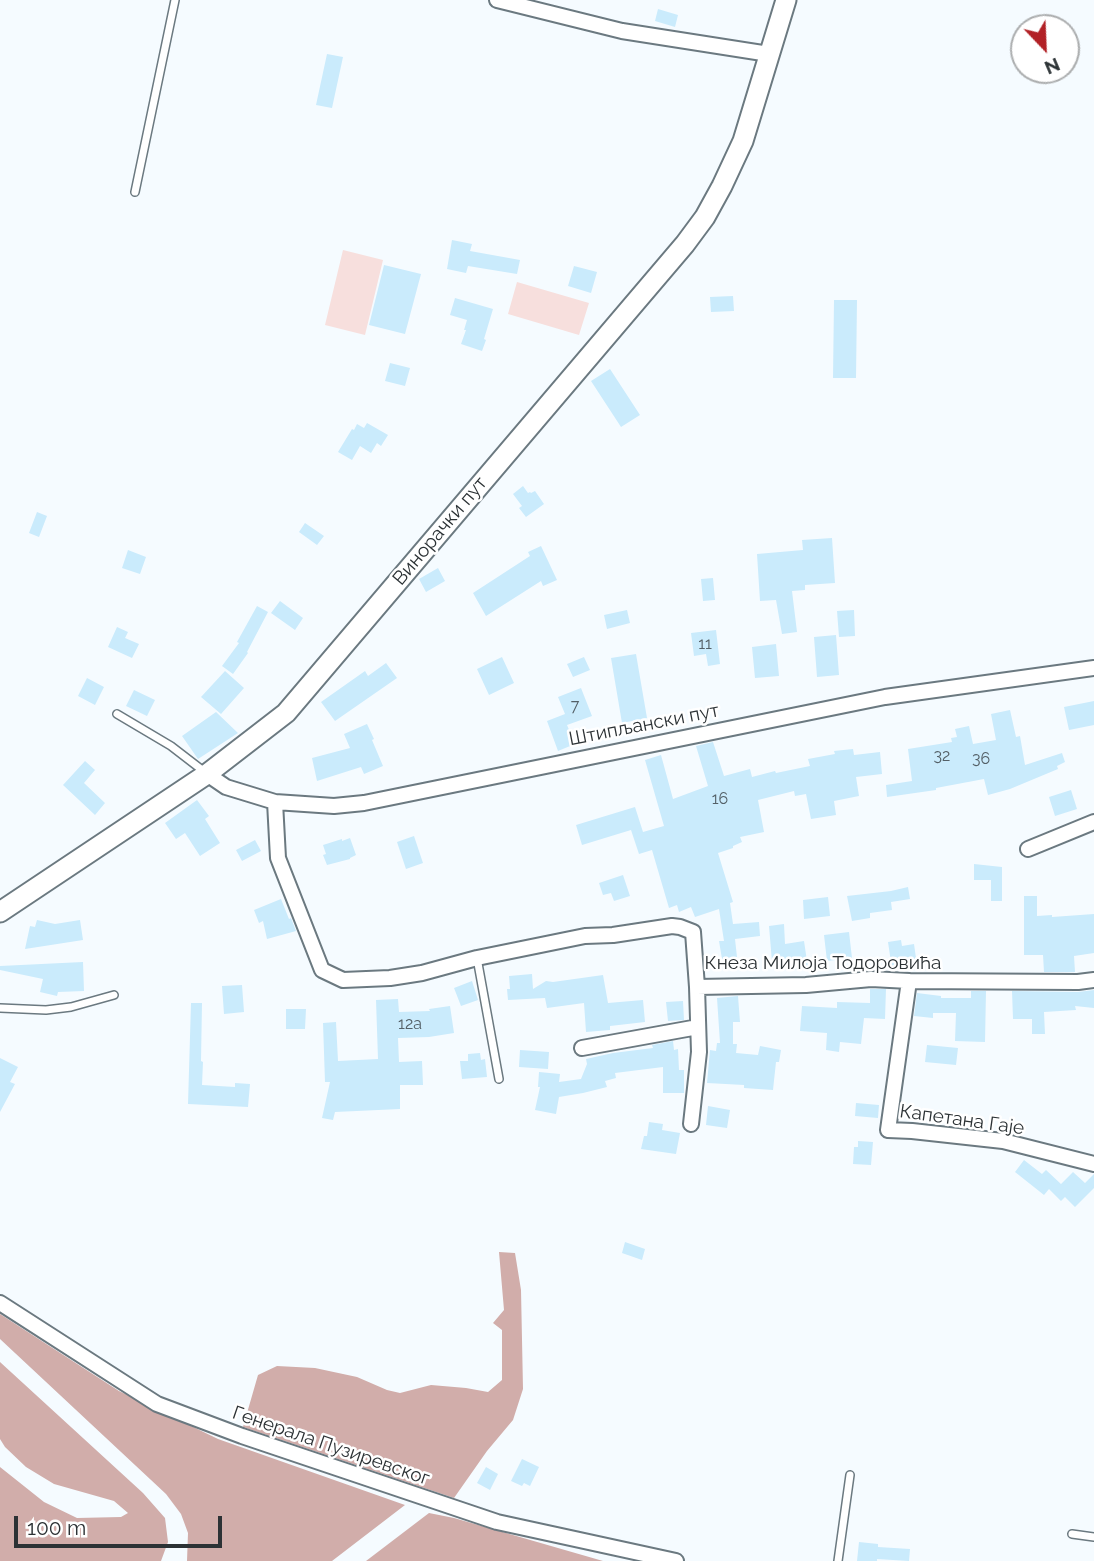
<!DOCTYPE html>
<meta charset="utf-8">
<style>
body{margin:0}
#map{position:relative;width:1094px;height:1561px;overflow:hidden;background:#f5fbff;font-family:Raleway,sans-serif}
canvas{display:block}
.north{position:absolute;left:1010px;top:14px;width:70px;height:70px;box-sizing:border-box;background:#fff;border:2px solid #abadae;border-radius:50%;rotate:157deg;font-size:19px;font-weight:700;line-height:28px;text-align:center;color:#2c3235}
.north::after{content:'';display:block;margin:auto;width:24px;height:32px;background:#b22126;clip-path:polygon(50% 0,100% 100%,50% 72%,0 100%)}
.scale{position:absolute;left:14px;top:1516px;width:208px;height:32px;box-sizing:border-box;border:4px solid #2c3235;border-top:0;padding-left:9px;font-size:21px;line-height:24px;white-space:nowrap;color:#2c3235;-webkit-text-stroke:5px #fff;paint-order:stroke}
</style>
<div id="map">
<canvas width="1094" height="1561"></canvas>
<div class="north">N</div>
<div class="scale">100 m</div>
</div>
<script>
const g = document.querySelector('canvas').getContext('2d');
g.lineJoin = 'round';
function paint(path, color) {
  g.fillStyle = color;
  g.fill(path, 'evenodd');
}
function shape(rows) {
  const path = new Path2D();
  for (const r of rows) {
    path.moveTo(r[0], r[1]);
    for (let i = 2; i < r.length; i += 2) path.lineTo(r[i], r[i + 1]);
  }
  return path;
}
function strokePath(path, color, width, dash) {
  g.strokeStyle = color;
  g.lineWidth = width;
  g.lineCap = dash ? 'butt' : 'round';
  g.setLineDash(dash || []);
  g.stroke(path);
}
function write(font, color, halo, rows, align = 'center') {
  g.font = font + ' Raleway,sans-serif';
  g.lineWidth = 5;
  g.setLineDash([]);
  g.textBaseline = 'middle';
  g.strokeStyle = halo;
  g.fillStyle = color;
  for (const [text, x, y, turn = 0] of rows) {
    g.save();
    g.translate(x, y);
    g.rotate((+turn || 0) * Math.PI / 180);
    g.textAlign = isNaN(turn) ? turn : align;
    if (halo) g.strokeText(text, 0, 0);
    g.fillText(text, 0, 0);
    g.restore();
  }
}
paint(shape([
 [343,250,383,260,365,335,325,325],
 [517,282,589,303,579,335,508,314]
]), '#f7dfdd');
paint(shape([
 [499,1252,515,1253,521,1290,523,1389,513,1420,487,1451,454,1498,243,1427,258,1375,277,1366,315,1368,357,1377,387,1390,400,1393,431,1385,466,1388,488,1392,502,1380,502,1330,493,1323,504,1310],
 [0,1314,119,1391,218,1439,405,1505,332,1561,187,1561,188,1533,181,1514,166,1494,0,1339],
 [0,1362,143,1493,165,1518,168,1542,161,1561,0,1561,0,1467,44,1502,77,1518,121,1517,128,1513,114,1501,54,1484,26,1467,5,1447,0,1439],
 [429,1513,454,1518,603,1561,366,1561]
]), '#d1adaa');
paint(shape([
 [658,9,678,15,675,27,655,21],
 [327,54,343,57,332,108,316,105],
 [452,240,472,244,470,251,520,260,517,274,468,266,466,273,447,269],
 [384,265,421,274,405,334,369,325],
 [574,266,597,272,591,293,568,286],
 [733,296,734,311,711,312,710,297],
 [455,298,493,309,484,339,486,340,482,351,461,344,466,330,464,330,467,320,450,315],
 [834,300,857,300,856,378,833,378],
 [390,363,410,368,405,386,385,381],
 [610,369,640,415,621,427,591,381],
 [367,423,388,435,381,446,377,443,371,453,360,446,352,460,338,452,352,429,354,430,357,424,364,428],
 [523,486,528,493,530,492,531,493,535,491,544,504,526,517,519,508,522,506,513,494],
 [37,512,47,516,39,537,29,533],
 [305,523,324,536,317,545,299,532],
 [832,538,835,583,805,585,805,590,792,591,797,632,782,634,776,600,760,601,757,554,803,550,802,540],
 [541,546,557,580,543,586,541,581,486,616,473,593,530,556,528,552],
 [128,550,146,557,140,574,122,568],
 [438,568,445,581,426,592,419,579],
 [713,578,715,600,703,601,701,579],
 [280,601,303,618,295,630,271,613],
 [257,606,268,612,247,652,248,653,233,674,222,666,239,643,237,642],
 [627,610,630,623,607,629,604,615],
 [854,610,855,636,839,637,837,611],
 [117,627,128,632,125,638,139,644,132,658,108,647],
 [716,630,720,664,708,666,706,654,694,656,691,633],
 [836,635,839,675,817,677,814,637],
 [776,644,779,676,755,678,752,647],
 [636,654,647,718,622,723,611,658],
 [502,657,514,683,489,695,477,669],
 [584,657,590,670,573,677,567,664],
 [386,663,397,678,335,721,321,702,365,671,368,676],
 [225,671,244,688,221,714,201,697],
 [87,678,104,687,95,705,78,696],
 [581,688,592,716,567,725,575,744,558,751,547,721,565,714,558,697],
 [134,690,155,700,147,716,126,706],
 [1094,701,1094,725,1069,730,1064,707],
 [1010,710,1016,737,1020,736,1025,765,1062,753,1065,762,1057,766,1058,769,1010,789,988,795,984,779,936,788,936,790,887,797,886,785,912,781,908,749,952,742,951,738,957,737,955,729,969,726,973,744,996,740,991,714],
 [216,712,238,733,198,759,182,736],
 [367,724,374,739,372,740,383,766,364,774,361,767,317,781,312,758,350,748,344,734],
 [713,742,724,776,750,769,752,777,775,771,776,773,810,766,808,759,835,754,834,751,853,749,854,755,880,752,882,774,856,777,859,796,834,801,836,815,811,819,806,794,795,796,794,791,758,800,764,832,740,837,742,842,733,846,733,848,718,853,733,902,730,903,733,924,759,922,760,936,735,939,737,957,722,959,719,941,724,941,719,909,695,917,691,907,679,912,677,905,669,908,652,850,639,854,631,830,582,845,576,825,635,807,643,832,664,826,645,760,661,755,673,799,708,786,696,746],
 [85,761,95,770,84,783,105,803,95,815,63,785],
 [1071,790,1077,809,1055,816,1049,797],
 [197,800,209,816,205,819,220,843,200,856,185,833,176,839,165,823],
 [414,836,423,863,406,869,397,842],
 [350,838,356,855,350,858,350,859,327,865,323,855,326,854,323,845,342,839,342,841],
 [255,840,261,851,242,861,236,850],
 [974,864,1002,867,1002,901,991,901,991,880,974,880],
 [623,875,630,896,614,901,611,893,603,895,599,883],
 [908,887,910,899,891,902,892,910,870,913,870,918,852,921,847,896,891,891],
 [1024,896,1037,896,1037,916,1052,915,1052,917,1094,914,1094,953,1074,956,1075,972,1044,972,1043,955,1024,955],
 [828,897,830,916,804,919,803,900],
 [281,899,289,919,291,918,296,931,267,939,263,921,259,923,254,910],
 [37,920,55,924,80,920,83,940,25,949,30,926,35,927],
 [784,924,785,944,804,941,808,968,786,971,785,961,772,962,769,926],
 [849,932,852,958,827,961,824,935],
 [901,940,902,946,914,944,917,965,892,969,888,942],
 [83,962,84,991,58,992,57,996,40,992,43,979,0,970,0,966],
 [532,974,533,989,546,981,553,982,603,975,608,1003,643,1000,645,1022,610,1026,610,1030,586,1032,584,1003,547,1008,545,998,508,1000,507,989,510,989,509,976],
 [472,981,478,1000,461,1006,454,988],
 [242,985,244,1012,224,1014,222,986],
 [870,989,886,989,885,1019,864,1018,861,1044,840,1042,839,1052,826,1050,827,1033,800,1031,802,1006,837,1008,837,1002,870,1003],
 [1094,990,1094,1008,1075,1006,1076,1010,1044,1012,1045,1034,1032,1034,1032,1019,1013,1019,1012,991,1078,992],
 [971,991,986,991,985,1042,955,1041,956,1013,933,1013,933,1018,914,1016,917,993,941,996,941,998,971,998],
 [738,996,740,1022,733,1022,733,1044,737,1044,736,1053,758,1055,760,1046,781,1050,779,1062,776,1062,773,1090,744,1088,744,1085,707,1083,710,1050,716,1051,717,1043,720,1043,717,998],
 [398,999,399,1012,430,1011,429,1009,450,1006,454,1033,429,1037,398,1038,399,1062,422,1061,423,1085,400,1085,400,1109,335,1112,333,1120,322,1118,330,1082,325,1082,323,1023,336,1022,338,1061,378,1059,376,1000],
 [683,1001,684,1020,668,1021,666,1002],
 [191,1003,202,1003,201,1061,203,1062,202,1085,235,1087,235,1083,250,1084,248,1107,188,1104],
 [286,1009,306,1009,305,1029,286,1029],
 [673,1041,674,1050,678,1049,679,1070,684,1070,684,1093,663,1093,663,1067,615,1073,616,1078,605,1081,607,1087,583,1093,559,1097,556,1114,535,1110,540,1087,538,1087,539,1072,560,1074,559,1082,581,1079,587,1064,586,1059,613,1053,653,1048,652,1045],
 [927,1045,958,1048,956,1065,925,1062],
 [520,1050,549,1052,548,1069,519,1067],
 [480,1053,481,1060,485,1059,487,1077,462,1079,460,1061,468,1061,468,1054],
 [0,1058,18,1067,10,1082,15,1084,0,1112],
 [856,1103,879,1105,878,1118,855,1116],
 [708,1106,730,1110,727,1128,706,1125],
 [649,1122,663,1124,662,1130,680,1133,676,1154,641,1149,644,1136,647,1136],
 [858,1141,873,1142,871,1165,853,1164,854,1147,858,1147],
 [1024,1160,1042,1174,1046,1170,1061,1184,1073,1172,1085,1183,1094,1174,1094,1188,1075,1207,1065,1197,1061,1201,1049,1189,1044,1195,1015,1172],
 [625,1242,645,1249,642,1260,622,1253],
 [522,1459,539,1467,530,1486,524,1483,522,1486,511,1481],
 [486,1467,498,1474,490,1490,477,1483],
 [859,1542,878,1544,878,1547,910,1549,909,1561,877,1559,877,1561,857,1561]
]), '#caebfc');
const service = shape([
 [135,192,175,0],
 [117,714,171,746,206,773],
 [477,958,499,1079],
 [0,1008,46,1010,71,1007,114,995],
 [1072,1534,1094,1537],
 [838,1561,850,1475]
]);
const minor = shape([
 [497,0,622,31,769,54],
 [207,774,226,787,275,802,334,806,364,803,885,697,1094,668],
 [275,802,278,858,322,970,343,980,390,978,422,973,477,958,585,936,613,935,672,926,680,927,693,932,697,987,699,1052,691,1124],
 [1028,849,1094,822],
 [909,981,888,1130,912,1131,1003,1141,1094,1164],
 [697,987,806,985,871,979,909,981,1078,982,1094,980],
 [582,1048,698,1027],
 [0,1303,157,1404,242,1436,497,1522,676,1561]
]);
const tertiary = shape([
 [0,912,207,774,286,713,685,244,705,217,722,186,743,141,786,0]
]);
strokePath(service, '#6b7980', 10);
strokePath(minor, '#6b7980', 18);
strokePath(tertiary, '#6b7980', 23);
strokePath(service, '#fff', 7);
strokePath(minor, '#fff', 14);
strokePath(tertiary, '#fff', 19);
write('16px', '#546067', null, [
 ["11",705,644],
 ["7",575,706],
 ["32",942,756],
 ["36",981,759],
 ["16",720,799],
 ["12a",410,1024]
]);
write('19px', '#2c3235', '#fff', [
 ["Винорачки пут",440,531,-50],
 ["Штипљански пут",644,725,-11],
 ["Кнеза Милоја Тодоровића",823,963],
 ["Капетана Гаје",962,1120,8],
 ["Генерала Пузиревског",331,1446,19]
]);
</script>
